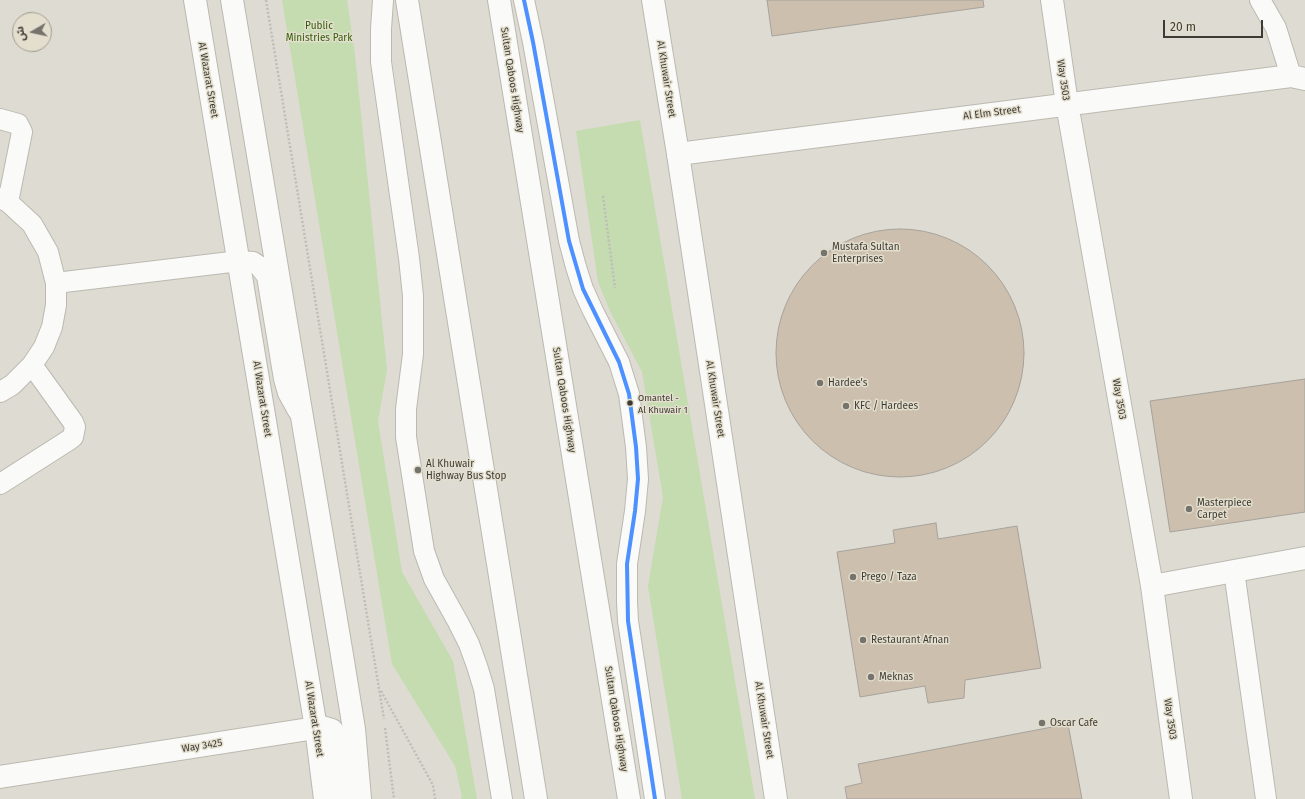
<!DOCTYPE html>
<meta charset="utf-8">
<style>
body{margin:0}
#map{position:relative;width:1305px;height:799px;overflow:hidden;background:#dedbd2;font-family:"Fira Sans","Noto Sans Arabic",sans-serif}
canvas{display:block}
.north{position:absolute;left:12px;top:12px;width:40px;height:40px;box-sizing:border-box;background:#e3decd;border:1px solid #a19d90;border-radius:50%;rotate:261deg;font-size:11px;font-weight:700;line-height:16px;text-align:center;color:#3d3b34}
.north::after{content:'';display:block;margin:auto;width:14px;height:18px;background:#75736b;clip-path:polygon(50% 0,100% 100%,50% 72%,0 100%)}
.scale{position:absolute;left:1163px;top:20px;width:100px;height:18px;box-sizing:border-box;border:2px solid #3d3b34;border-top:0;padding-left:5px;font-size:12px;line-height:14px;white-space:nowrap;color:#3d3b34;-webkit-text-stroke:3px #e3decd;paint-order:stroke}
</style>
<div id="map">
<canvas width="1305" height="799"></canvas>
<div class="north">ش</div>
<div class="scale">20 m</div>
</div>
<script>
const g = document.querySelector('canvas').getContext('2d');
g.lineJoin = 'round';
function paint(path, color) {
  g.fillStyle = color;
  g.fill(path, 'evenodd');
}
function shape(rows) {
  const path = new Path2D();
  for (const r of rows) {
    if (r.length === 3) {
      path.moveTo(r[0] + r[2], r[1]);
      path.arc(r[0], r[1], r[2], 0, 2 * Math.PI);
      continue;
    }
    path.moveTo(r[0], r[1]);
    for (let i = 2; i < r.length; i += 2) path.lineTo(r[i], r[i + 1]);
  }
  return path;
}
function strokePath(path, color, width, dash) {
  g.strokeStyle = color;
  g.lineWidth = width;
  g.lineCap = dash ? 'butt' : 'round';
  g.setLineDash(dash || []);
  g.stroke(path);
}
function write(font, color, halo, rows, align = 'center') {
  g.font = font + ' "Fira Sans",sans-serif';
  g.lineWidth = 3;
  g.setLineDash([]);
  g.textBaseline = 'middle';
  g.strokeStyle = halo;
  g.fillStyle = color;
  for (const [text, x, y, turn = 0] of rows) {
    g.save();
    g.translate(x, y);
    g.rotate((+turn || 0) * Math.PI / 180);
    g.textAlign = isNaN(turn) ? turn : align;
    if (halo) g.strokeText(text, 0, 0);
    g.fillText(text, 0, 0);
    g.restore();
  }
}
paint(shape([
 [282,0,347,0,355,55,387,370,378,421,402,572,453,661,477,799,461,799,462,796,455,766,392,664],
 [640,120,755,799,682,799,648,586,663,497,642,372,611,313,598,282,576,131]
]), '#c4dcb0');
const building = shape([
 [767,0,983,0,984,7,772,36,767,0],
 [900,353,124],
 [1305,379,1305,512,1170,532,1150,401,1305,379],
 [936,523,938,539,1017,526,1041,668,965,680,964,698,928,703,925,686,860,697,837,552,895,543,893,530,936,523],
 [1068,724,1082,799,847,799,845,787,862,783,858,764,1068,724]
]);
paint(building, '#ccbfad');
strokePath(building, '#a6a29c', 1);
const service = shape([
 [383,0,381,29,381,62,409,258,413,296,413,354,406,409,406,437,424,551,434,579,458,622,469,644,477,666,484,689,502,799],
 [524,0,533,42,569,241,576,267,583,289,593,311,619,362,629,394,636,447,638,479,635,511,627,564,627,602,628,621,655,799],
 [1260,0,1276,28,1291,76],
 [0,119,18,124,22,132,8,202],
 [0,198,8,202,32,224,48,252,56,283,56,305,52,327,44,347,32,365,12,385,0,392],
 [56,283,239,261,253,262,259,266,267,276,284,379,288,393,298,411],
 [0,484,69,440,73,437,75,427,73,422,32,365],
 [1234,571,1266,799]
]);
const minor = shape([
 [1052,0,1067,104,1152,586,1181,799],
 [678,154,1291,76,1305,79],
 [1152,586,1305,558],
 [0,777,322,727,332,730,338,739,346,799]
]);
const tertiary = shape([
 [195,0,316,728,325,799],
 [232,0,341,649,354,729,360,799],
 [653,0,678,154,776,799]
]);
const trunk = shape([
 [407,0,536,799],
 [499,0,629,799]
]);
strokePath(service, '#bbb9b1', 22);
strokePath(minor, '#bbb9b1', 24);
strokePath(tertiary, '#bbb9b1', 24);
strokePath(trunk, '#bbb9b1', 24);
strokePath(shape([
 [266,0,384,719],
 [603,196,615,288],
 [381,691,433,785,435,799],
 [385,728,394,799]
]), '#bdbdb9', 2.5, [2, 2]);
strokePath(service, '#fafaf8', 20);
strokePath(minor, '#fafaf8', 22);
strokePath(tertiary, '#fafaf8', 22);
strokePath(trunk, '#fafaf8', 22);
strokePath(shape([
 [524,0,533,42,569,241,583,289,619,362,629,394,636,447,638,479,635,511,627,564,628,621,655,799]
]), '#4c91ff', 4);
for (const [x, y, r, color] of [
 [824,253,4,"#75736b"],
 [820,383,4,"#75736b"],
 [630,403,3.5,"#3d3b34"],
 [846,406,4,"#75736b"],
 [418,470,4,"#75736b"],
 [1189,509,4,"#75736b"],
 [853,577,4,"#75736b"],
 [863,640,4,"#75736b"],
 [871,677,4,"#75736b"],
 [1042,723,4,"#75736b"]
]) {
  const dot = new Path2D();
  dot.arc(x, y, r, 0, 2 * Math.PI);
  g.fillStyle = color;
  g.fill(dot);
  strokePath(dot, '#e3decd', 1.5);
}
write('9px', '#3d3b34', '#e3decd', [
 ["Omantel -",638,398],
 ["Al Khuwair 1",638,410]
], 'left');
write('10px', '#305c06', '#e3decd', [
 ["Public",319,26],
 ["Ministries Park",319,38]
]);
write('10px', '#3d3b34', '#e3decd', [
 ["Al Khuwair Street",666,79,81],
 ["Al Wazarat Street",208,80,80],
 ["Sultan Qaboos Highway",512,80,81],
 ["Way 3503",1063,80,82],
 ["Al Elm Street",992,113,-7],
 ["Al Wazarat Street",262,399,81],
 ["Al Khuwair Street",715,399,81],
 ["Way 3503",1119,399,80],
 ["Sultan Qaboos Highway",564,400,81],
 ["Al Wazarat Street",314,719,81],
 ["Sultan Qaboos Highway",616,719,81],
 ["Way 3503",1170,719,82],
 ["Al Khuwair Street",764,720,81],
 ["Way 3425",202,746,-9]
]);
write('10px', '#3d3b34', '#e3decd', [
 ["Mustafa Sultan",832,247],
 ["Enterprises",832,259],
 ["Hardee's",828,383],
 ["KFC / Hardees",854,406],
 ["Al Khuwair",426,464],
 ["Highway Bus Stop",426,476],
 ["Masterpiece",1197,503],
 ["Carpet",1197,515],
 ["Prego / Taza",861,577],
 ["Restaurant Afnan",871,640],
 ["Meknas",879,677],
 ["Oscar Cafe",1050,723]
], 'left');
</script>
